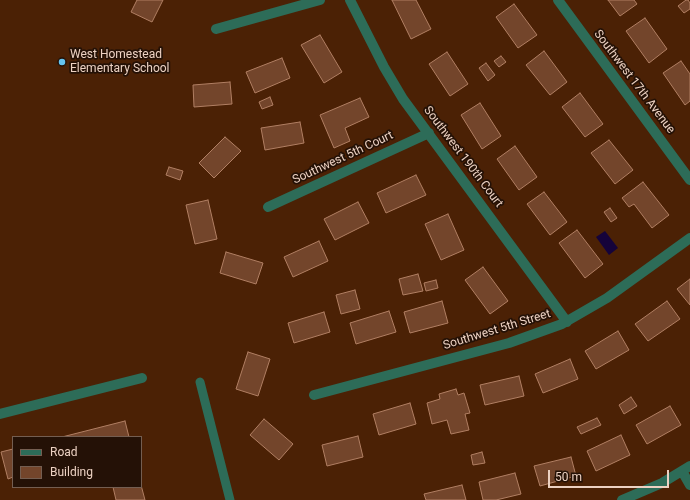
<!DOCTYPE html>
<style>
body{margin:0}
#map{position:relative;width:690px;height:500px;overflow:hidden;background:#4b2105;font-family:Roboto,sans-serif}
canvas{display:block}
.legend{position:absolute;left:12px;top:436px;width:130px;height:52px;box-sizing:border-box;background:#241106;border:1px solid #745e51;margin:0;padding:5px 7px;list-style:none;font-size:12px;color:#ecd1c2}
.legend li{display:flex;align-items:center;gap:8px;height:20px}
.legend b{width:20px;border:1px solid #745e51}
.scale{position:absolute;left:548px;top:470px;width:121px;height:18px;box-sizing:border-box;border:2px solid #ecd1c2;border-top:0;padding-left:5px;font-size:12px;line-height:14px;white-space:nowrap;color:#ecd1c2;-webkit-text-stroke:3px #241106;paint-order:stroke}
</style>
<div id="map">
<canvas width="690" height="500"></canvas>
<ul class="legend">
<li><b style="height:5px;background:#2d6c58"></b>Road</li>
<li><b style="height:11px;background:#73452b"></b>Building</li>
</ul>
<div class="scale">50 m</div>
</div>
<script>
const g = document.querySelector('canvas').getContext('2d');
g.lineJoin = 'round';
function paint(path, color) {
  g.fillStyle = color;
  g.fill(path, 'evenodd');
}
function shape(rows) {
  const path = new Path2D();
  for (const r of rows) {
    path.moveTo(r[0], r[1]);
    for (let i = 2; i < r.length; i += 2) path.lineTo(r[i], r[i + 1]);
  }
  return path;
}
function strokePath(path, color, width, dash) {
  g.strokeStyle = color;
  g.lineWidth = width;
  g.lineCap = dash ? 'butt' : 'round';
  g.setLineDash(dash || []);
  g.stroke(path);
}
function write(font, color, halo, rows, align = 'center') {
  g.font = font + ' Roboto,sans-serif';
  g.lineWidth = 3.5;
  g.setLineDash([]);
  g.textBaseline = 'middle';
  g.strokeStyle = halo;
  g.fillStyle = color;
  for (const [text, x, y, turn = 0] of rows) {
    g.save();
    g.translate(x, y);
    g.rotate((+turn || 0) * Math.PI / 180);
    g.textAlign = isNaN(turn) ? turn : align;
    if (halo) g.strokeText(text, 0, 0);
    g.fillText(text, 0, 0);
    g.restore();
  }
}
paint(shape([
 [605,231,618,248,609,255,596,237]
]), '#15033a');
const building = shape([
 [137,0,163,0,152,22,131,12,137,0],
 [392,0,416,0,431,29,411,39,392,0],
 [608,0,634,0,637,4,620,16,608,0],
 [686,0,688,0,690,3,690,9,684,13,678,6,686,0],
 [514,4,537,35,518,48,496,17,514,4],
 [645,18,667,49,649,63,626,31,645,18],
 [320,35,342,72,324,83,301,45,320,35],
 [544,51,567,82,550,95,526,65,544,51],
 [447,52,468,84,450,96,429,64,447,52],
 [501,56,506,62,499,67,494,61,501,56],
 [282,58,290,78,255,93,246,72,282,58],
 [681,61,690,74,690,101,685,105,663,73,681,61],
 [486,63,495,75,488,81,479,68,486,63],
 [230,82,232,104,194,107,193,85,230,82],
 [580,93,603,124,585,137,562,107,580,93],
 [270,97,273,105,262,109,259,102,270,97],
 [360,98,369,117,345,128,350,141,334,148,320,115,360,98],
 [480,103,501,136,482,149,461,115,480,103],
 [300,122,304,143,265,150,261,128,300,122],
 [225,137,241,151,214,178,199,163,225,137],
 [609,140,633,170,615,184,591,153,609,140],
 [515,146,537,177,519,190,497,159,515,146],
 [169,167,183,171,180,180,166,175,169,167],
 [416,175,426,195,386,213,377,193,416,175],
 [643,182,669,215,652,228,634,204,629,207,622,198,643,182],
 [544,192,567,222,550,235,527,204,544,192],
 [208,200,217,239,195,244,186,205,208,200],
 [358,202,369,223,335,240,324,219,358,202],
 [610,208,617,218,611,222,604,212,610,208],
 [448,214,464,250,441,260,425,224,448,214],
 [577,230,603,264,585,278,559,243,577,230],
 [319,241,328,261,293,277,284,257,319,241],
 [226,252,263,263,256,284,220,273,226,252],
 [483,267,508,301,490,314,465,280,483,267],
 [418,274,423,291,403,295,399,279,418,274],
 [690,279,690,305,677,289,690,279],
 [436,280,438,288,426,291,424,283,436,280],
 [355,290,360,309,341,314,336,295,355,290],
 [442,301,448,323,410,333,404,312,442,301],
 [667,301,680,319,648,341,635,324,667,301],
 [389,311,396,332,356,344,350,323,389,311],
 [324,312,330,332,294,343,288,323,324,312],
 [618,331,629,350,596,369,585,351,618,331],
 [248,352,270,359,258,396,236,389,248,352],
 [570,359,578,379,543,393,535,374,570,359],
 [519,376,524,396,485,405,480,385,519,376],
 [456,389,458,395,464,393,470,413,465,414,469,430,451,434,447,420,432,424,427,403,440,399,439,394,456,389],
 [631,397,637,406,624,414,619,405,631,397],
 [410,403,416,424,379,435,373,414,410,403],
 [670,406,681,425,647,444,636,425,670,406],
 [597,418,601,425,581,434,577,427,597,418],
 [264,419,293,444,279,460,250,435,264,419],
 [125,421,129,437,62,437,125,421],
 [621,435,630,455,596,471,587,451,621,435],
 [358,436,363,457,327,466,322,445,358,436],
 [13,449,13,477,8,479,1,452,13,449],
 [482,452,485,463,473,465,471,455,482,452],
 [571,457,576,476,540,486,534,466,571,457],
 [515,473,521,494,496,500,483,500,479,482,515,473],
 [141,485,145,500,116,500,113,487,141,487,141,485],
 [462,485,466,500,426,500,424,494,462,485]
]);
paint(building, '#73452b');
strokePath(building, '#b17f63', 1);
strokePath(shape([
 [200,382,230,500]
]), '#2d6c58', 9);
strokePath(shape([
 [350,0,384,67,403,99,567,322],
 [558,0,690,180],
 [216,29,320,0],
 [268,207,429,133],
 [314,395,509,343,562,324,607,298,690,238],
 [0,414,142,378],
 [682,471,690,485],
 [622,500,662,483,690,466]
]), '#2d6c58', 10);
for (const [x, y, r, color] of [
 [62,62,4,"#66c4ef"]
]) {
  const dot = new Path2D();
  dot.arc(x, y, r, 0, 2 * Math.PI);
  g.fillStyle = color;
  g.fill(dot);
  strokePath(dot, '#241106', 1.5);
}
write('12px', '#ecd1c2', '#241106', [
 ["West Homestead",70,55],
 ["Elementary School",70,69]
], 'left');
write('12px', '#ecd1c2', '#241106', [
 ["Southwest 17th Avenue",634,82,53],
 ["Southwest 190th Court",463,157,53],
 ["Southwest 5th Court",343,158,-25],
 ["Southwest 5th Street",497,330,-17]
]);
</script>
